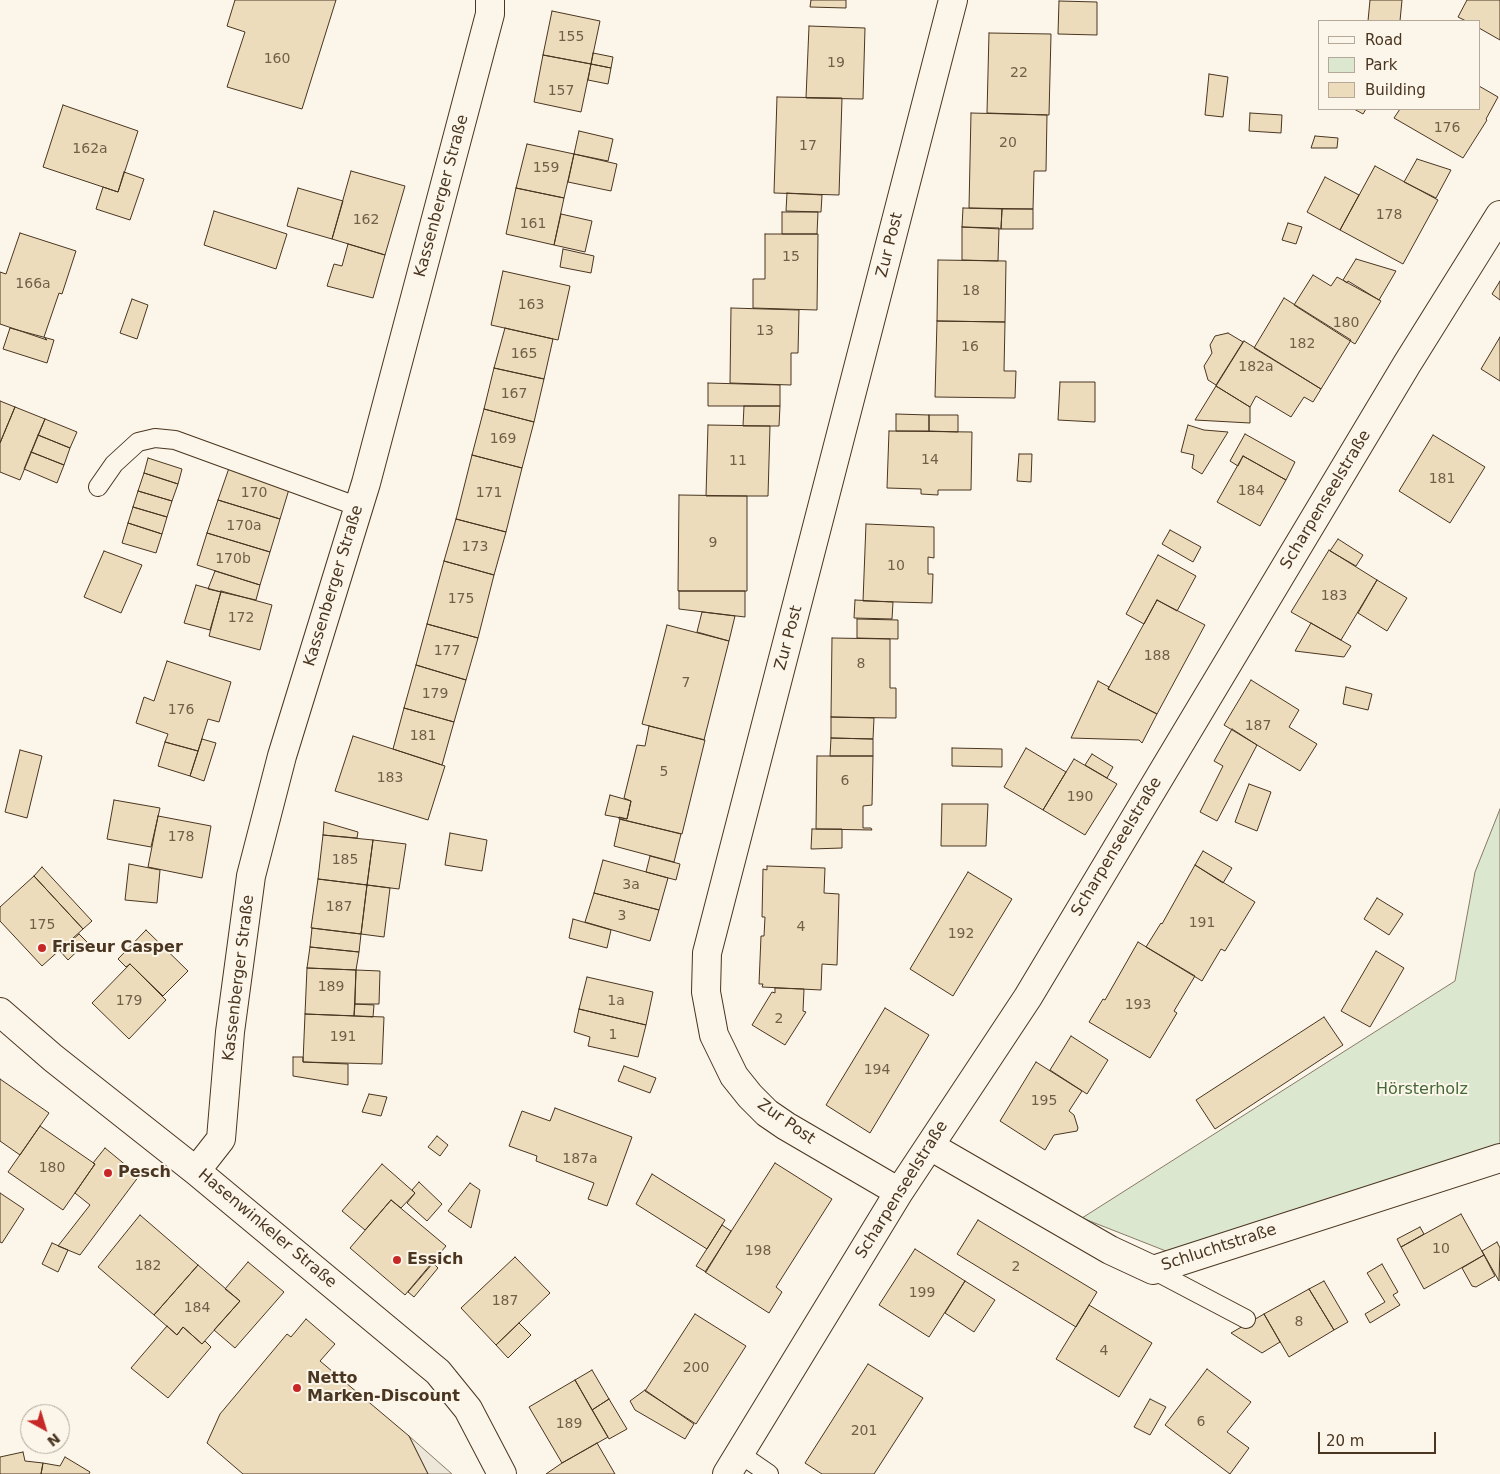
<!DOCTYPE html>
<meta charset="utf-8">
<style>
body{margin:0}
#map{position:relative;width:1500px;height:1474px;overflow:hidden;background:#fbf6e9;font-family:"DejaVu Sans",sans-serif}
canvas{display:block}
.legend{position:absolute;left:1318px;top:20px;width:162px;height:90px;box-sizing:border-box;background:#fbf6e9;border:1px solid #b4a999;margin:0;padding:6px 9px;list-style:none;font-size:15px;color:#4a3520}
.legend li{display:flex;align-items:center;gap:10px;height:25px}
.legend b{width:25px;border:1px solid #b4a999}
.north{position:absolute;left:20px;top:1404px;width:50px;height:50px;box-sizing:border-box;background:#fbf6e9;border:1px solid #b4a999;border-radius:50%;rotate:141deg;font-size:14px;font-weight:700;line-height:20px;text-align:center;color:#4a3520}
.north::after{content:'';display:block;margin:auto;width:18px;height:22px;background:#c62828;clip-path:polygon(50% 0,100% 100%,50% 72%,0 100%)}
.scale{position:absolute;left:1318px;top:1432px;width:118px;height:22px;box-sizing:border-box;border:2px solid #4a3520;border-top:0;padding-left:6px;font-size:15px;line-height:18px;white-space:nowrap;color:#4a3520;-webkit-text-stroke:4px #fbf6e9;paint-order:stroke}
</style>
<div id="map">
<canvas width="1500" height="1474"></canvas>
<ul class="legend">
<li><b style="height:6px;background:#fbf6e9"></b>Road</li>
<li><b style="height:14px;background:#dce7d0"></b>Park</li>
<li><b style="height:14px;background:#ecdcbc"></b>Building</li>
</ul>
<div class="north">N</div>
<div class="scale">20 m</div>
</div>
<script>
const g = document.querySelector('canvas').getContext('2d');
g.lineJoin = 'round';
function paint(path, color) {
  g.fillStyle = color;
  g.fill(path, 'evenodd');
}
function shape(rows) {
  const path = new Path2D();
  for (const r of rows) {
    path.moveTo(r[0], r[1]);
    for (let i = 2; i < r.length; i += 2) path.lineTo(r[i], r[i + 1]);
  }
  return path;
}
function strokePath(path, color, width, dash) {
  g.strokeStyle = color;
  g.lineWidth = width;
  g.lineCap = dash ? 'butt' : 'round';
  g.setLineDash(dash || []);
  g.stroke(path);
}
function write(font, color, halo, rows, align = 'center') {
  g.font = font + ' "DejaVu Sans",sans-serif';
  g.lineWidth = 4;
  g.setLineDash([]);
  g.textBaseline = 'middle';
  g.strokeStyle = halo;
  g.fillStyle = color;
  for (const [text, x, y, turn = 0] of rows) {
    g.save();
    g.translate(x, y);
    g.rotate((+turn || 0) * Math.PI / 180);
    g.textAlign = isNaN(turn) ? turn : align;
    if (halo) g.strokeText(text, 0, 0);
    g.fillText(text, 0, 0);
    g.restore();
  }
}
const green = shape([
 [1500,809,1500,1144,1171,1253,1082,1218,1455,981,1475,872,1500,809]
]);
paint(green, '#dce7d0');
strokePath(green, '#887966', 1);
const parking = shape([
 [409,1436,452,1474,428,1474,409,1436]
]);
paint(parking, '#ede7d9');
strokePath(parking, '#887966', 1);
const building = shape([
 [235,0,336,0,302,109,227,87,245,32,227,26,235,0],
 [811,0,846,0,846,8,810,7,811,0],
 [1370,0,1402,0,1400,21,1368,21,1370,0],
 [1467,0,1500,0,1500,40,1479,28,1479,21,1466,21,1458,17,1467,0],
 [1059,1,1097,2,1097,35,1058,34,1059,1],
 [552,11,600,21,591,64,543,55,552,11],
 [809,26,865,28,863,99,806,98,809,26],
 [989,33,1051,34,1049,115,987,113,989,33],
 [593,53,613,57,611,68,591,64,593,53],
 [543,55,591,64,581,112,534,102,543,55],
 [591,64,611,68,608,84,588,80,591,64],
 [1209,74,1228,77,1223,117,1205,115,1209,74],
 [1479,86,1498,97,1486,119,1487,120,1463,158,1394,118,1400,109,1479,109,1479,86],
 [777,97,842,98,839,195,774,193,777,97],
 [63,105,138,131,118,192,43,167,63,105],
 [1354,109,1366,109,1363,114,1354,109],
 [971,113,1047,115,1046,171,1034,171,1033,209,969,208,971,113],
 [1250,113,1282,115,1281,133,1249,131,1250,113],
 [579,131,613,139,608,161,574,154,579,131],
 [1315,136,1338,138,1337,148,1311,148,1315,136],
 [527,144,574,154,564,198,516,188,527,144],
 [574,154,617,164,611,191,568,182,574,154],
 [1417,159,1451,170,1436,198,1404,182,1417,159],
 [1375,166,1438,200,1403,264,1340,230,1375,166],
 [351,171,405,186,385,255,332,239,351,171],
 [124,172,144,179,130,220,96,209,103,187,118,192,124,172],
 [1325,177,1359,195,1340,230,1307,212,1325,177],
 [298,188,343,201,332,239,287,226,298,188],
 [516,188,564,198,554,245,506,234,516,188],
 [787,193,822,195,821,212,786,211,787,193],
 [963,208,1002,209,1001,229,962,227,963,208],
 [1002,209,1033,209,1033,229,1001,229,1002,209],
 [214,211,287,234,276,269,204,245,214,211],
 [782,212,818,212,817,234,782,234,782,212],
 [561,214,592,221,585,252,554,245,561,214],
 [1288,223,1302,227,1296,244,1282,240,1288,223],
 [962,227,999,228,998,261,962,260,962,227],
 [20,233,76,251,62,294,59,293,44,337,47,340,0,324,0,272,6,274,20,233],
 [765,234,818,234,817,310,753,308,753,279,765,279,765,234],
 [348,244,385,255,373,298,327,286,334,264,342,266,348,244],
 [563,249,594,256,591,273,560,267,563,249],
 [1356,259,1396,271,1379,300,1348,281,1347,283,1343,280,1356,259],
 [938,260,1006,261,1005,322,937,321,938,260],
 [503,271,570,286,558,340,491,325,503,271],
 [1313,275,1331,286,1337,277,1381,301,1355,344,1294,305,1313,275],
 [1500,281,1500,300,1492,294,1500,281],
 [1284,298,1351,340,1321,389,1254,348,1284,298],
 [132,299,148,305,137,339,120,333,132,299],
 [731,308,799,310,798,353,791,353,791,385,730,383,731,308],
 [937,321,1005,322,1004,371,1016,371,1015,398,935,397,937,321],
 [10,328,54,340,47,363,3,349,10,328],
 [505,328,553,339,544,379,494,368,505,328],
 [1228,333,1243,342,1216,385,1208,380,1204,366,1212,353,1210,345,1215,336,1228,333],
 [1500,337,1500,381,1481,369,1500,337],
 [1244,341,1321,389,1313,402,1304,397,1291,417,1256,396,1250,407,1216,386,1244,341],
 [494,368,544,379,534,422,484,409,494,368],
 [1060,382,1095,382,1095,422,1058,420,1060,382],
 [708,383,780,385,780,406,708,406,708,383],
 [1216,386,1250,407,1250,423,1195,420,1216,386],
 [0,401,15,407,0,443,0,401],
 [744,406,780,406,779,426,743,426,744,406],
 [15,407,45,419,20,480,0,472,0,443,15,407],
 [484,409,534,422,522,468,472,455,484,409],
 [896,414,929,415,929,431,896,431,896,414],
 [929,415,958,415,958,432,929,431,929,415],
 [45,419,77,432,70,448,38,435,45,419],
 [708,425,770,426,768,496,706,496,708,425],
 [1188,425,1204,430,1228,432,1202,474,1192,468,1194,455,1181,452,1188,425],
 [889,431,972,432,971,490,938,490,938,495,921,494,921,489,887,488,889,431],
 [1245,434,1295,462,1286,480,1243,456,1238,466,1230,461,1245,434],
 [38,435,70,448,64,465,31,452,38,435],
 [1433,435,1485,467,1450,523,1399,491,1433,435],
 [31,452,64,465,57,483,24,469,31,452],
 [1019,454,1032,454,1031,482,1017,481,1019,454],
 [472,455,522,468,506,532,456,519,472,455],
 [1243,456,1286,480,1260,526,1217,502,1243,456],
 [148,458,182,469,178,484,144,473,148,458],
 [229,468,290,486,280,519,218,500,229,468],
 [144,473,178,484,172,501,138,491,144,473],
 [138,491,172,501,167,517,133,507,138,491],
 [679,495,747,496,747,591,678,591,679,495],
 [218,500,280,519,270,552,207,533,218,500],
 [133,507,167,517,162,534,128,523,133,507],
 [456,519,506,532,494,575,444,561,456,519],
 [128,523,162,534,156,553,122,543,128,523],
 [866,524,934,527,934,558,928,557,928,574,933,574,932,603,863,601,866,524],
 [1170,530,1201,547,1193,562,1162,544,1170,530],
 [207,533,270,552,260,585,197,565,207,533],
 [1338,539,1363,555,1356,566,1330,551,1338,539],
 [1329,550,1377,580,1341,640,1291,612,1329,550],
 [104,551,142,565,121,613,84,597,104,551],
 [1158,555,1196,576,1177,611,1157,600,1144,624,1126,614,1158,555],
 [444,561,494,575,478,638,427,624,444,561],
 [215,571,260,585,256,600,208,589,215,571],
 [1377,580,1407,598,1387,631,1358,613,1377,580],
 [196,585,221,592,210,630,184,623,196,585],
 [221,591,272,605,260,650,209,636,221,591],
 [679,591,745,591,745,617,679,609,679,591],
 [855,600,893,602,892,619,854,618,855,600],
 [1157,600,1205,625,1157,714,1108,689,1157,600],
 [702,612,735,616,729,641,697,632,702,612],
 [857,619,898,620,898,639,857,638,857,619],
 [1311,623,1351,646,1344,657,1295,651,1311,623],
 [427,624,478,638,466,680,416,665,427,624],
 [667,625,729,641,704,740,642,724,667,625],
 [832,638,890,639,890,688,896,688,896,718,831,717,832,638],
 [167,661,231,682,219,722,208,719,198,751,165,742,168,734,136,723,144,697,154,701,167,661],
 [416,665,466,680,454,722,404,708,416,665],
 [1251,680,1299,710,1289,727,1317,744,1300,771,1224,725,1251,680],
 [1098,681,1109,687,1108,689,1157,714,1142,743,1139,740,1071,738,1098,681],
 [1346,687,1372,694,1368,710,1343,704,1346,687],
 [404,708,454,722,442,765,393,749,404,708],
 [831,717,874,718,873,739,831,738,831,717],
 [649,726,705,740,682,834,619,819,619,817,627,819,631,801,624,798,637,745,645,746,649,726],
 [1232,729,1257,745,1217,821,1200,812,1223,766,1214,761,1232,729],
 [353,736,445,766,428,820,335,791,353,736],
 [831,738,873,739,873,756,830,756,831,738],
 [202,739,216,743,204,781,190,776,202,739],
 [165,742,198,751,190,776,158,766,165,742],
 [952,748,1002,749,1002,767,952,766,952,748],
 [1026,748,1066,772,1043,810,1004,787,1026,748],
 [20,750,42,756,27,818,5,812,20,750],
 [1092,754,1113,767,1107,778,1085,765,1092,754],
 [817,756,873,756,872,805,863,806,863,828,871,828,872,830,816,829,817,756],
 [1074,759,1117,784,1085,835,1043,810,1074,759],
 [1249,784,1271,792,1257,831,1235,822,1249,784],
 [610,795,631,801,627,819,605,815,610,795],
 [114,800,160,808,151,847,107,839,114,800],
 [942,804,988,804,986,846,941,846,942,804],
 [158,816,211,826,202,878,148,867,158,816],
 [620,819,681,834,674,862,614,846,620,819],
 [324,822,358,832,357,838,323,835,324,822],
 [812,829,842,829,842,848,811,849,812,829],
 [450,833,487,840,482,871,445,865,450,833],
 [323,835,373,840,367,885,318,879,323,835],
 [373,840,406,844,399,889,367,885,373,840],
 [1203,851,1232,868,1223,883,1195,865,1203,851],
 [650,856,680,864,676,880,646,872,650,856],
 [603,860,668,878,659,910,594,893,603,860],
 [129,864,160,870,157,903,125,900,129,864],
 [1195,865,1255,902,1225,951,1221,949,1202,981,1146,947,1161,923,1162,924,1195,865],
 [767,866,825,868,824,893,839,894,837,965,822,964,821,990,762,987,763,984,759,984,761,936,764,936,765,917,762,917,763,869,767,870,767,866],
 [42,867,92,921,83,929,34,876,42,867],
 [968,872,1012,899,953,996,910,969,968,872],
 [34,876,83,929,42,966,0,921,0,907,34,876],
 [318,879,367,885,361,934,311,928,318,879],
 [367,885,390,888,384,937,361,934,367,885],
 [594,893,659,910,650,941,585,922,594,893],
 [1377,898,1403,914,1389,935,1364,919,1377,898],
 [573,919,611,930,607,948,569,938,573,919],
 [312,928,361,934,359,952,310,947,312,928],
 [146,930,188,971,163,996,130,964,126,967,118,959,146,930],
 [79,934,87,942,68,960,60,951,79,934],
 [1138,942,1195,976,1174,1011,1177,1013,1150,1058,1089,1022,1103,999,1105,1000,1138,942],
 [310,947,359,952,356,970,307,968,310,947],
 [1376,951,1404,968,1370,1027,1341,1011,1376,951],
 [130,964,166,1000,129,1039,92,1003,130,964],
 [307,968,356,970,354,1016,305,1014,307,968],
 [356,970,380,971,379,1004,355,1004,356,970],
 [587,977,653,992,646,1025,579,1009,587,977],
 [775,988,804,989,803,1011,806,1012,785,1045,752,1025,772,992,775,993,775,988],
 [355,1004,374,1005,373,1017,354,1016,355,1004],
 [885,1008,929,1035,870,1133,826,1105,885,1008],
 [579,1009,646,1025,638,1057,588,1046,590,1037,574,1032,579,1009],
 [305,1014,384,1017,382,1064,303,1062,305,1014],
 [1324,1017,1343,1045,1215,1129,1196,1100,1324,1017],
 [1071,1036,1108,1060,1087,1094,1050,1070,1071,1036],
 [293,1057,303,1057,303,1062,348,1064,348,1085,293,1076,293,1057],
 [1036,1062,1082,1091,1069,1111,1074,1115,1078,1128,1077,1131,1054,1135,1045,1150,1000,1121,1036,1062],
 [624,1066,656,1078,650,1093,618,1081,624,1066],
 [0,1079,49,1113,20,1155,0,1141,0,1079],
 [369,1094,387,1097,381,1116,362,1112,369,1094],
 [555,1108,632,1137,607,1206,588,1199,594,1183,536,1161,537,1156,509,1146,522,1111,550,1121,555,1108],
 [40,1126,95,1164,63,1210,8,1172,40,1126],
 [437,1136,448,1145,440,1156,428,1147,437,1136],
 [105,1148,139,1176,80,1255,58,1246,90,1205,75,1193,95,1164,93,1163,105,1148],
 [775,1163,832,1199,776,1287,782,1292,769,1313,705,1272,775,1163],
 [382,1164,415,1193,401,1208,391,1200,365,1230,342,1211,382,1164],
 [652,1174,725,1220,707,1249,636,1204,652,1174],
 [419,1182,442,1204,427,1221,407,1203,415,1193,412,1190,419,1182],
 [470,1183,480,1190,471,1228,448,1211,470,1183],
 [0,1193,24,1209,2,1243,0,1242,0,1193],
 [391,1200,446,1246,405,1295,350,1248,391,1200],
 [1461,1214,1484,1255,1424,1289,1401,1247,1461,1214],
 [140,1215,198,1265,154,1315,98,1267,140,1215],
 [978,1220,1097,1292,1076,1327,957,1254,978,1220],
 [722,1225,731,1231,706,1272,696,1266,722,1225],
 [1420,1227,1424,1234,1401,1247,1397,1239,1420,1227],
 [1497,1242,1500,1248,1499,1281,1482,1251,1497,1242],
 [52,1243,68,1250,58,1272,42,1264,52,1243],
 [915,1249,965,1281,929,1337,879,1305,915,1249],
 [1484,1255,1495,1276,1476,1287,1472,1286,1462,1268,1484,1255],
 [515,1257,550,1293,496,1345,461,1308,515,1257],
 [248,1262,284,1292,235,1348,214,1330,240,1301,225,1289,248,1262],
 [433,1263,438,1268,414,1297,408,1292,433,1263],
 [1382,1264,1398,1292,1393,1295,1400,1305,1370,1323,1365,1314,1385,1302,1367,1273,1382,1264],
 [198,1265,240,1301,202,1344,183,1327,177,1335,154,1315,198,1265],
 [965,1281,995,1300,974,1332,945,1313,965,1281],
 [1324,1281,1348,1322,1334,1330,1309,1289,1324,1281],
 [1309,1289,1334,1330,1289,1357,1264,1314,1309,1289],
 [1089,1305,1152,1343,1119,1397,1056,1359,1089,1305],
 [695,1314,746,1346,696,1424,645,1391,695,1314],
 [1264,1314,1280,1342,1262,1353,1231,1333,1264,1314],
 [306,1319,335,1344,320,1361,409,1436,428,1474,243,1474,207,1443,220,1414,287,1334,291,1337,306,1319],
 [519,1323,531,1335,508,1358,496,1345,519,1323],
 [167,1326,177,1335,183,1327,202,1344,205,1341,211,1347,168,1398,131,1368,167,1326],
 [868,1364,923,1398,874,1474,822,1474,805,1463,868,1364],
 [1207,1369,1251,1402,1227,1432,1249,1448,1230,1474,1165,1425,1207,1369],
 [592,1370,609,1399,592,1410,575,1380,592,1370],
 [575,1380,608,1437,562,1463,529,1407,575,1380],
 [645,1390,694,1424,685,1439,635,1410,630,1401,645,1390],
 [609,1399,627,1429,609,1439,592,1410,609,1399],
 [1150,1399,1166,1407,1150,1435,1134,1427,1150,1399],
 [597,1443,615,1474,546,1474,562,1463,597,1443],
 [23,1452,25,1461,43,1463,41,1474,0,1474,0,1457,23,1452],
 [65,1457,90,1472,89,1474,41,1474,43,1463,60,1466,65,1457]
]);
paint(building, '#ecdcbc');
strokePath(building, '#4a3520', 1);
const lane = shape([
 [98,487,114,464,138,442,155,438,175,440,359,507],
 [1153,1270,1246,1319],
 [740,1454,769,1474]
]);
const street = shape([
 [930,1146,1110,1250,1153,1270,1500,1158],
 [899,1192,786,1126,767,1113,750,1096,734,1076,714,1035,706,992,707,953,953,0],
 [727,1474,899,1192,1028,997,1407,364,1500,215]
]);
const secondary = shape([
 [0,1012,53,1058,196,1171,438,1372,468,1409,502,1474],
 [196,1171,221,1139,230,1032,251,876,282,756,366,483,490,14,490,0]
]);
strokePath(lane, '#4a3520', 20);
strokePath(street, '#4a3520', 30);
strokePath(secondary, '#4a3520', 30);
strokePath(lane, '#fbf6e9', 18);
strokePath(street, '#fbf6e9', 28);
strokePath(secondary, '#fbf6e9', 28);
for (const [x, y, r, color] of [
 [42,948,5,"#c62828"],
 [108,1173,5,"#c62828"],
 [397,1260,5,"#c62828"],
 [297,1388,5,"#c62828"]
]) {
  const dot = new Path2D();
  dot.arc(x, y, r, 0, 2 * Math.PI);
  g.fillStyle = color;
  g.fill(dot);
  strokePath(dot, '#fbf6e9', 2);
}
write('14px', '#725f47', null, [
 ["155",571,37],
 ["160",277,59],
 ["19",836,63],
 ["22",1019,73],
 ["157",561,91],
 ["176",1447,128],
 ["20",1008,143],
 ["17",808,146],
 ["162a",90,149],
 ["159",546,168],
 ["178",1389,215],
 ["162",366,220],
 ["161",533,224],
 ["15",791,257],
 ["166a",33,284],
 ["18",971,291],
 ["163",531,305],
 ["180",1346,323],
 ["13",765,331],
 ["182",1302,344],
 ["16",970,347],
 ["165",524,354],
 ["182a",1256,367],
 ["167",514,394],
 ["169",503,439],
 ["14",930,460],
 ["11",738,461],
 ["181",1442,479],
 ["184",1251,491],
 ["170",254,493],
 ["171",489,493],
 ["170a",244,526],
 ["9",713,543],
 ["173",475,547],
 ["170b",233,559],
 ["10",896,566],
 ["183",1334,596],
 ["175",461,599],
 ["172",241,618],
 ["177",447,651],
 ["188",1157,656],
 ["8",861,664],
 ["7",686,683],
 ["179",435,694],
 ["176",181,710],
 ["187",1258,726],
 ["181",423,736],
 ["5",664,772],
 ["183",390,778],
 ["6",845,781],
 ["190",1080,797],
 ["178",181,837],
 ["185",345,860],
 ["3a",631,885],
 ["187",339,907],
 ["3",622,916],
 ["191",1202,923],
 ["175",42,925],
 ["4",801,927],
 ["192",961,934],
 ["189",331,987],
 ["179",129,1001],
 ["1a",616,1001],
 ["193",1138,1005],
 ["2",779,1019],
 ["1",613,1035],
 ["191",343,1037],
 ["194",877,1070],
 ["195",1044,1101],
 ["187a",580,1159],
 ["180",52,1168],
 ["10",1441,1249],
 ["198",758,1251],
 ["182",148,1266],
 ["2",1016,1267],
 ["199",922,1293],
 ["187",505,1301],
 ["184",197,1308],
 ["8",1299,1322],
 ["4",1104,1351],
 ["200",696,1368],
 ["6",1201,1422],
 ["189",569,1424],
 ["201",864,1431]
]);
write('16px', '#4a3520', '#fbf6e9', [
 ["Kassenberger Straße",442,196,-75],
 ["Zur Post",890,245,-76],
 ["Scharpenseelstraße",1326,500,-59],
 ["Kassenberger Straße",334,586,-73],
 ["Zur Post",789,638,-75],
 ["Scharpenseelstraße",1117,847,-59],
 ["Kassenberger Straße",239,978,-83],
 ["Zur Post",786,1122,35],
 ["Scharpenseelstraße",902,1190,-58],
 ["Hasenwinkeler Straße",267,1229,40],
 ["Schluchtstraße",1219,1248,-18]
]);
write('bold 16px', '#4a3520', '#fbf6e9', [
 ["Friseur Casper",52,948],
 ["Pesch",118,1173],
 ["Essich",407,1260],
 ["Netto",307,1379],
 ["Marken-Discount",307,1397]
], 'left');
write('16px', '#436837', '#fbf6e9', [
 ["Hörsterholz",1422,1090]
]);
</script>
